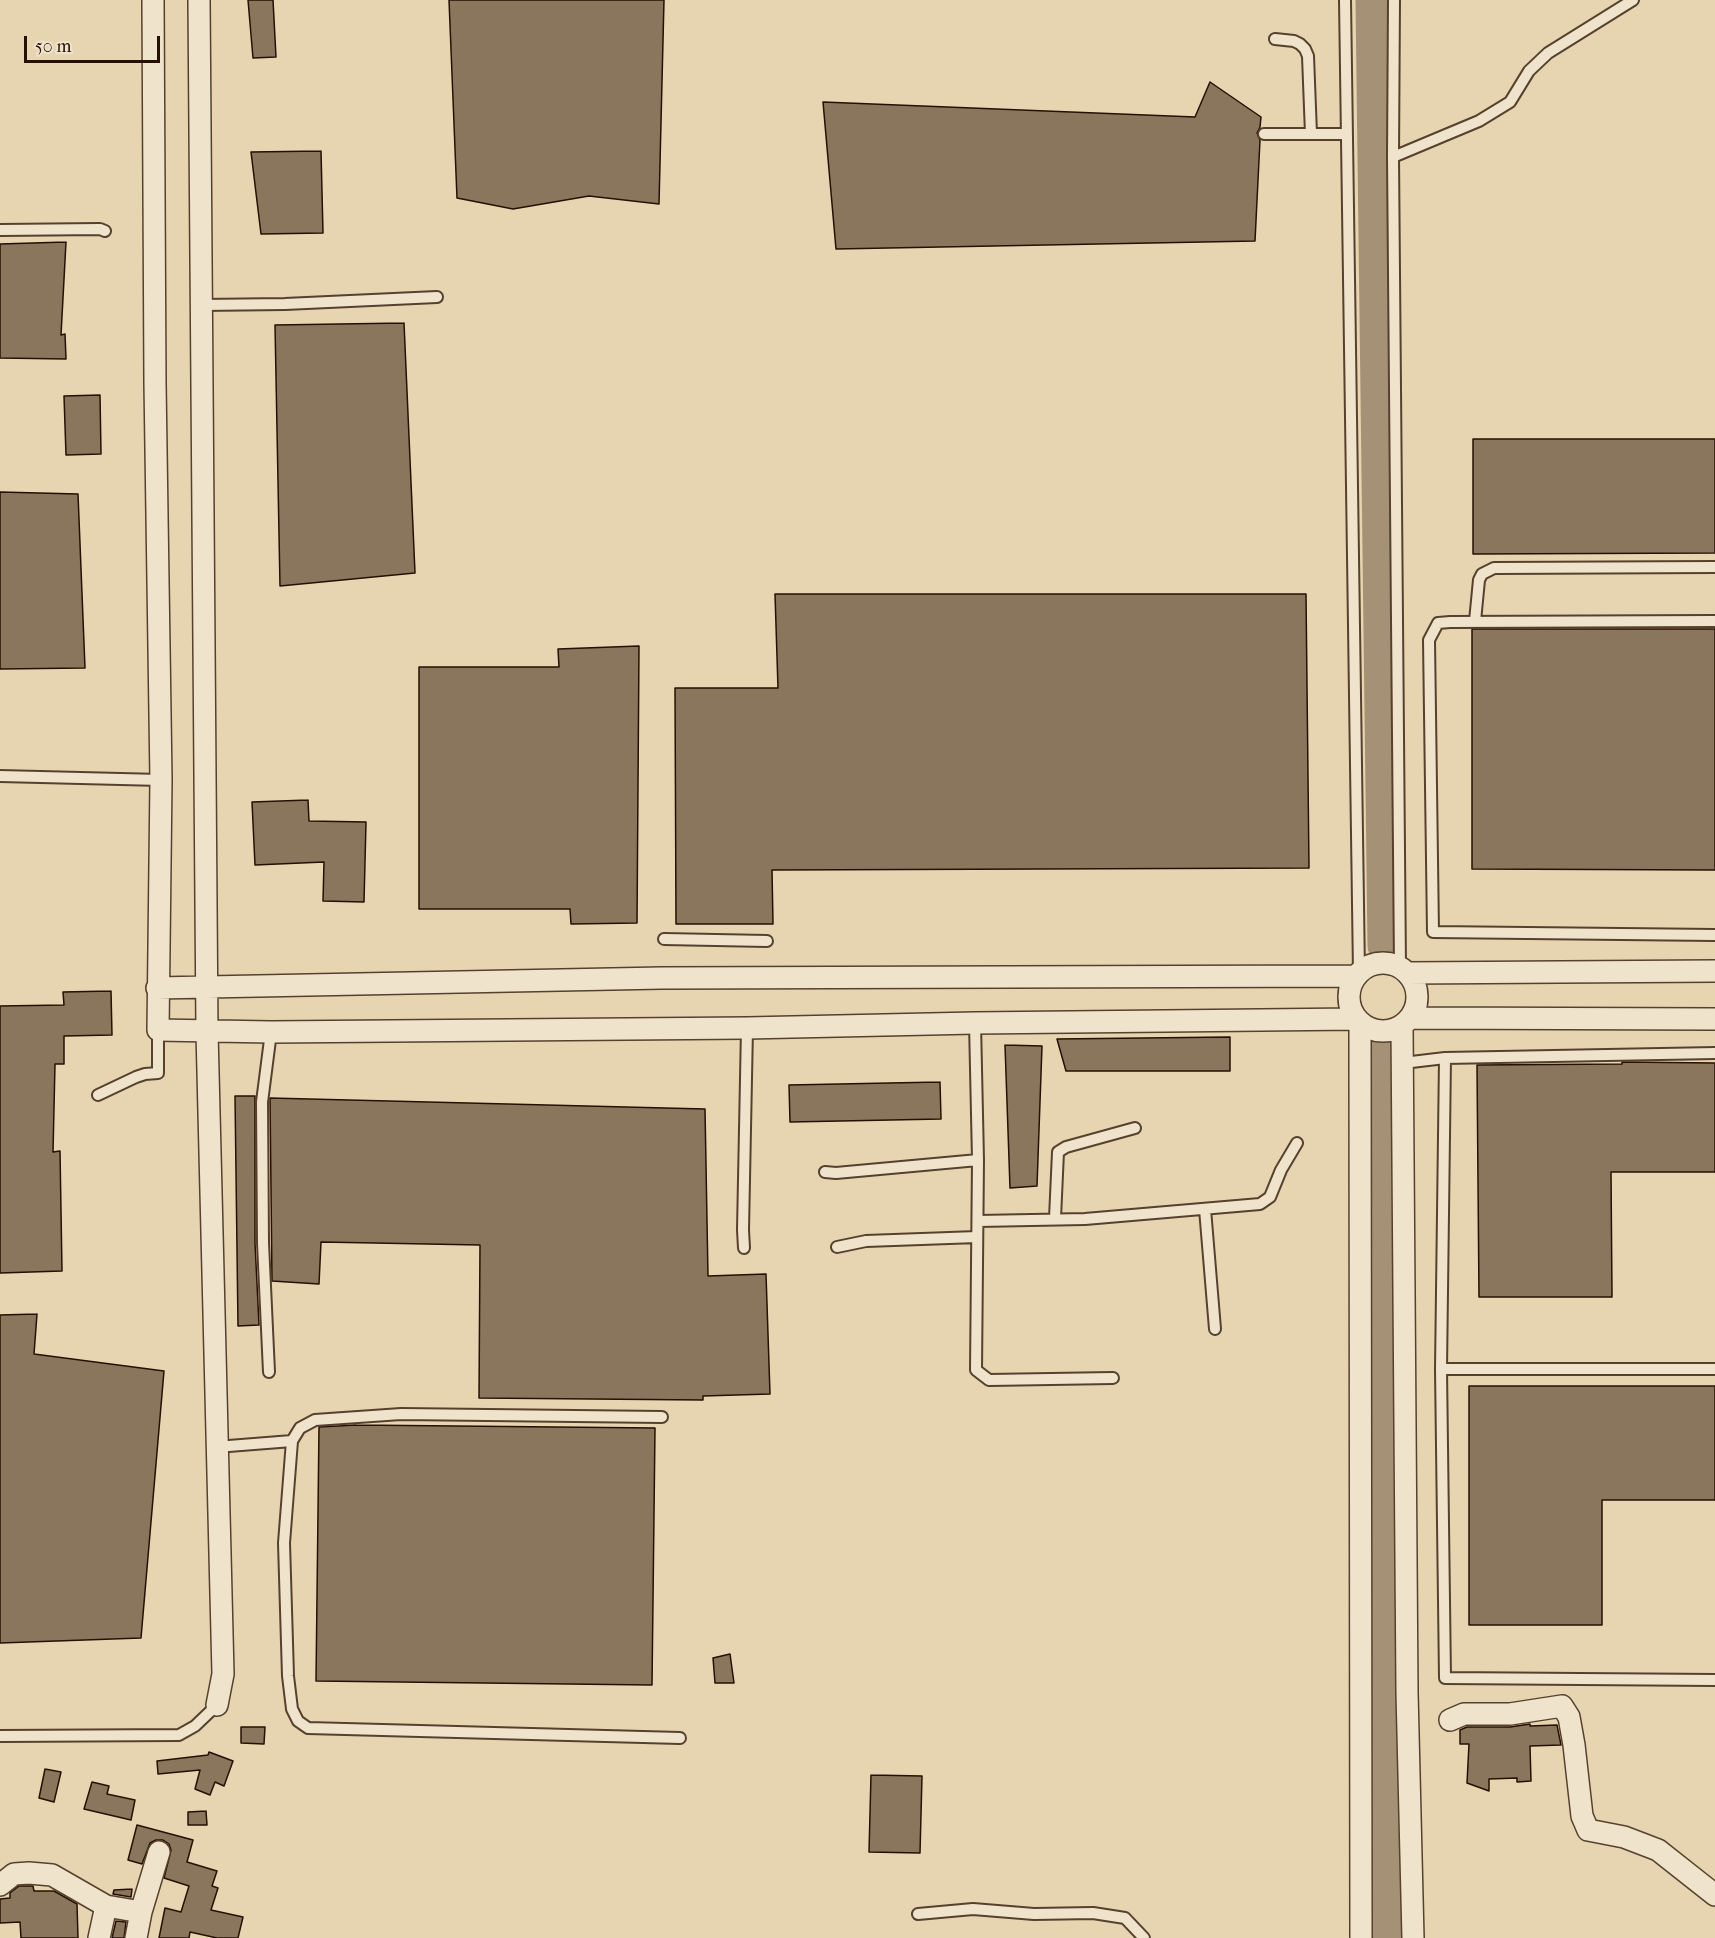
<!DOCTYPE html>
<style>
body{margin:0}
#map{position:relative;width:1715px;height:1938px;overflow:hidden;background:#e7d4b0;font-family:"IM FELL French Canon",serif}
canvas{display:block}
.scale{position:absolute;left:24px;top:36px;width:136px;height:27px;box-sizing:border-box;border:3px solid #261002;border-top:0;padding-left:8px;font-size:18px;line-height:21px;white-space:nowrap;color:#261002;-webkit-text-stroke:4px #efe3cc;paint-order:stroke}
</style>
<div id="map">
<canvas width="1715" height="1938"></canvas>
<div class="scale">50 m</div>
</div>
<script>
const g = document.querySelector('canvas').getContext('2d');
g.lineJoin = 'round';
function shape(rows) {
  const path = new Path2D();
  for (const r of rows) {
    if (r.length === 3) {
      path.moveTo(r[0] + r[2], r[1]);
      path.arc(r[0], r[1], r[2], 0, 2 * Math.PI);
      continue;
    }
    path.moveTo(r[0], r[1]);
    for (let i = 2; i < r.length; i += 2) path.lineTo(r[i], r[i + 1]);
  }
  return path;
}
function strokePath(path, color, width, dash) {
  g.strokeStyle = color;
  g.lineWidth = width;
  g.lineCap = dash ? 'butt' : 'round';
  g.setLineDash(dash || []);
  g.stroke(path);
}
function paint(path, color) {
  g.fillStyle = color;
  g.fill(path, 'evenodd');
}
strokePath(shape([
 [1372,0,1384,946],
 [1379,1042,1388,1938]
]), '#a59175', 33);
const building = shape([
 [248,0,273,0,276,57,253,58,248,0],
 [449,0,664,0,659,204,589,196,513,209,457,198,449,0],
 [1210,82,1261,117,1260,127,1257,133,1260,140,1255,241,836,249,823,102,1195,117,1210,82],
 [321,151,323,233,261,234,251,152,321,151],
 [66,242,61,335,65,334,66,359,0,358,0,244,66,242],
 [404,323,415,573,280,586,275,325,404,323],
 [100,395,101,454,66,455,64,396,100,395],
 [1473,439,1715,439,1715,553,1473,554,1473,439],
 [0,492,78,494,85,668,0,669,0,492],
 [775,594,1306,594,1309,868,772,870,773,924,676,924,675,688,778,688,775,594],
 [1472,629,1715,629,1715,870,1472,869,1472,629],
 [639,646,637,923,571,924,570,909,419,909,419,667,559,667,558,649,639,646],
 [308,800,309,821,366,822,364,902,323,901,324,862,255,865,252,802,308,800],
 [111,991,112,1035,64,1036,64,1064,55,1064,53,1152,60,1151,62,1271,0,1273,0,1006,64,1005,63,992,111,991],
 [1230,1037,1230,1071,1066,1071,1057,1039,1230,1037],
 [1005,1045,1042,1046,1037,1186,1010,1188,1005,1045],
 [1622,1062,1715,1063,1715,1172,1611,1172,1612,1297,1479,1297,1477,1065,1622,1064,1622,1062],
 [940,1082,941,1119,790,1122,789,1085,940,1082],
 [235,1096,255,1096,255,1243,259,1325,238,1326,235,1096],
 [270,1098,705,1109,708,1276,766,1274,770,1394,703,1396,703,1400,479,1398,480,1245,321,1242,319,1284,272,1281,270,1098],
 [37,1314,34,1354,164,1371,141,1638,0,1643,0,1315,37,1314],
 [1469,1386,1715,1386,1715,1500,1602,1500,1602,1625,1469,1625,1469,1386],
 [356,1425,655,1428,652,1685,316,1681,319,1427,356,1425],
 [730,1654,734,1683,715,1683,713,1658,730,1654],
 [1530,1724,1530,1726,1557,1725,1561,1745,1530,1746,1531,1781,1517,1782,1517,1778,1489,1779,1489,1791,1467,1783,1469,1744,1460,1744,1460,1730,1467,1727,1510,1727,1530,1724],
 [241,1727,265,1727,264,1744,241,1743,241,1727],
 [209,1752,233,1761,224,1786,215,1782,210,1795,195,1789,200,1770,158,1774,157,1761,208,1755,209,1752],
 [45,1769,61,1772,54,1802,39,1798,45,1769],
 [871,1775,922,1776,920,1853,869,1852,871,1775],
 [92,1782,109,1786,107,1794,135,1800,131,1820,84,1809,92,1782],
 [206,1811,207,1825,188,1825,188,1812,206,1811],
 [137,1825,193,1840,187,1862,217,1871,212,1886,218,1888,211,1910,243,1917,238,1938,217,1938,190,1932,189,1938,159,1938,165,1908,181,1912,189,1886,164,1878,171,1850,169,1844,163,1840,156,1840,150,1843,142,1864,128,1860,137,1825],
 [19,1886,33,1886,34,1891,54,1891,77,1904,78,1938,21,1938,20,1922,0,1923,0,1899,10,1898,10,1893,19,1886],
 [132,1889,131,1897,113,1894,114,1890,132,1889],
 [116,1921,126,1922,124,1938,112,1938,116,1921]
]);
paint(building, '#8a765c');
strokePath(building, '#261002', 1.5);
const lane = shape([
 [1345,0,1359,972],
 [1394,0,1393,157,1400,967],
 [1275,39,1294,41,1300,44,1305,49,1308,56,1311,134],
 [1264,134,1347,134],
 [1393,157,1479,121,1510,102,1529,71,1548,53,1633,0],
 [0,230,100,229,105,231],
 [201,305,285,304,437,297],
 [1475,621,1479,580,1482,574,1494,568,1715,567],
 [1715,621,1450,622,1438,623,1429,640,1433,932,1715,935],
 [0,776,161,780],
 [664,939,767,941],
 [975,1023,978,1160,976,1370,989,1380,1113,1378],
 [1445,1058,1715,1053],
 [1403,1063,1445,1058,1441,1369,1445,1678,1715,1680],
 [98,1095,136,1077,145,1074,158,1073,158,1030],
 [825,1172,836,1173,978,1160],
 [1205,1209,1215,1329],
 [1055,1218,1058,1152,1066,1147,1135,1128],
 [978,1221,1085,1219,1260,1204,1270,1197,1281,1170,1297,1143],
 [837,1247,866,1241,977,1237],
 [744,1248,743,1230,747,1028],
 [1441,1369,1715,1369],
 [269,1372,263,1243,262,1102,271,1032],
 [292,1441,300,1428,315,1420,401,1414,662,1417],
 [216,1447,292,1441,284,1543,288,1676,292,1709,298,1721,308,1728,680,1738],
 [0,1736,179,1735,195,1726,217,1705],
 [918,1914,973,1909,1034,1914,1093,1913,1125,1918,1144,1938]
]);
const street = shape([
 [153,0,155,383,161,780,158,1030,271,1032,747,1028,975,1023,1356,1019],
 [199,0,207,1032,223,1674,217,1705],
 [1383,997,34],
 [1407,973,1715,971],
 [157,988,662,978,1356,976],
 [1410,1018,1715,1019],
 [1360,1023,1361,1938],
 [1402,1026,1407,1692,1413,1938],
 [1450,1720,1464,1714,1510,1714,1562,1706,1569,1717,1574,1745,1582,1816,1588,1830,1624,1837,1658,1850,1715,1895],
 [0,1885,14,1874,29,1873,52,1875,106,1906,141,1912],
 [99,1938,106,1906],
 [136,1938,141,1912,159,1852]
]);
strokePath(lane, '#56412e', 14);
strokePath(street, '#56412e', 24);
strokePath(lane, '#efe3cc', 10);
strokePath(street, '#efe3cc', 21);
</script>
